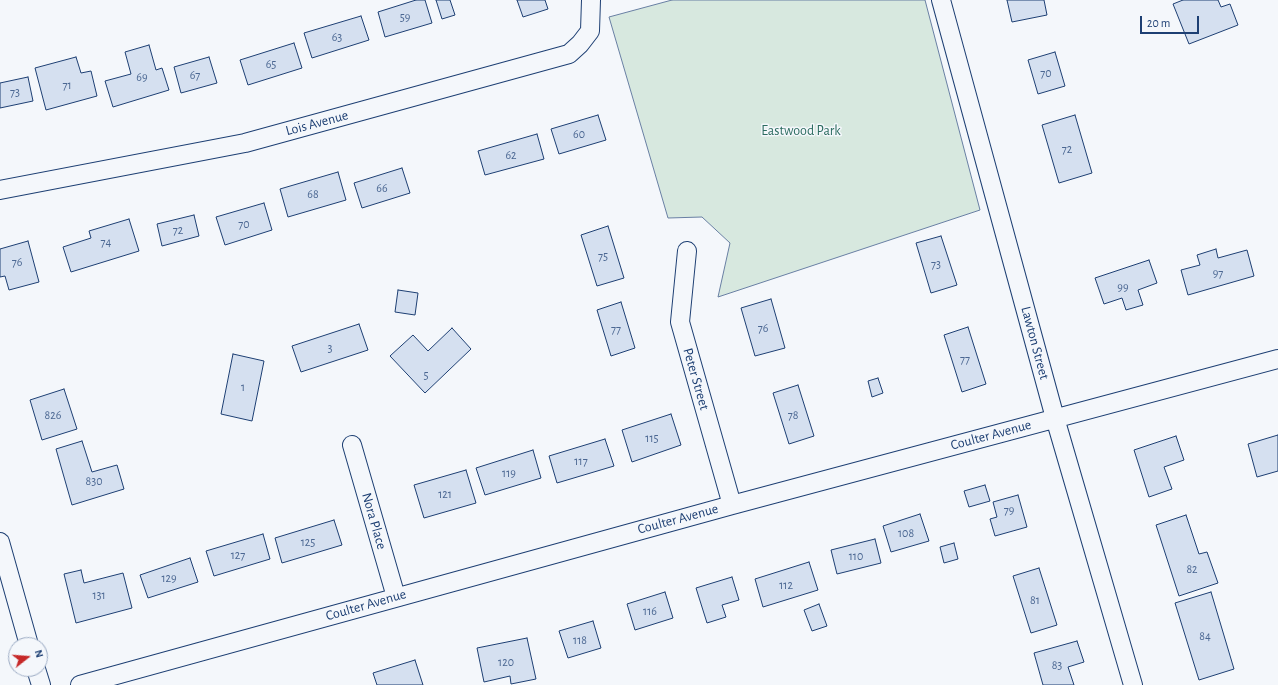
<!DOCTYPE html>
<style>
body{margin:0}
#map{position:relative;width:1278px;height:685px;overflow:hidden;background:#f4f7fb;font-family:"Alegreya Sans",sans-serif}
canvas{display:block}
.north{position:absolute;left:8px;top:637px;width:40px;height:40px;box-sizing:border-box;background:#f4f7fb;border:1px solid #9eadc5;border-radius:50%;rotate:73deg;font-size:11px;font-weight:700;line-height:16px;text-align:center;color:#1d3f73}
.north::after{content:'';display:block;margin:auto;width:14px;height:18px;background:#c62828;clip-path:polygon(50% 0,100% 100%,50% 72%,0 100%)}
.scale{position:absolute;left:1140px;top:16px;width:59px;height:18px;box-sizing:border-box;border:2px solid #1d3f73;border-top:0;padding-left:5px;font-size:12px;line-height:14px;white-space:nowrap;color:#1d3f73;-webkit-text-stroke:3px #f4f7fb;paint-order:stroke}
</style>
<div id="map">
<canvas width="1278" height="685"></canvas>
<div class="north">N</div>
<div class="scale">20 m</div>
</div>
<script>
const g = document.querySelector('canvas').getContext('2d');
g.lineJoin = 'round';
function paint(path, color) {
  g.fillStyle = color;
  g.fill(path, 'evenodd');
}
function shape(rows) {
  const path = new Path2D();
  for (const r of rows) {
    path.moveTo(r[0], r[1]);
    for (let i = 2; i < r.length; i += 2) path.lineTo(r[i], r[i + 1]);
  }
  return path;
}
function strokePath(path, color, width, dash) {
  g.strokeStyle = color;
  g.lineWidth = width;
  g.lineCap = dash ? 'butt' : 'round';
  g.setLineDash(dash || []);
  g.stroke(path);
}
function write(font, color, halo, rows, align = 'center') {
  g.font = font + ' "Alegreya Sans",sans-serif';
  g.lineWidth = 3;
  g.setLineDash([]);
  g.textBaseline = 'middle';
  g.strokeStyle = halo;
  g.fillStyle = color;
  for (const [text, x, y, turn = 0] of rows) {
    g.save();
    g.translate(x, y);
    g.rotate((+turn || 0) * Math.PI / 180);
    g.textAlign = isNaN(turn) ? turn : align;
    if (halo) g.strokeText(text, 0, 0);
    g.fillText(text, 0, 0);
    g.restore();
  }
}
const green = shape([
 [672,0,925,0,980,210,718,297,730,243,702,217,668,218,609,17,672,0]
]);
paint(green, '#d7e8df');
strokePath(green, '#687fa3', 1);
const building = shape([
 [416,0,425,0,432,23,385,37,378,12,416,0],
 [436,0,450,0,455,15,442,19,436,0],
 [517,0,545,0,548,9,523,17,517,0],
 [1007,0,1044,0,1047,15,1012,22,1007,0],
 [1183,0,1218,0,1221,7,1230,4,1238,25,1189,44,1173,4,1183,0],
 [361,16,369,40,312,58,304,33,361,16],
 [294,43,302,68,248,85,240,60,294,43],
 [149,45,156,70,162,68,169,90,113,107,105,81,131,74,125,52,149,45],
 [1055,52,1065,86,1038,94,1028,60,1055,52],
 [76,57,81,73,91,71,97,96,46,110,35,68,76,57],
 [209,57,217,83,181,93,174,67,209,57],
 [28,77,33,101,0,108,0,83,28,77],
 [598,115,606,140,559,154,551,129,598,115],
 [1075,115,1092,173,1059,183,1042,125,1075,115],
 [537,134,544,159,485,175,478,151,537,134],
 [402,168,410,193,362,208,354,183,402,168],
 [338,172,346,200,288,217,280,189,338,172],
 [264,203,272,230,225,245,216,217,264,203],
 [194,215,199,236,162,246,157,224,194,215],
 [129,219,139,251,71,272,63,247,91,238,89,231,129,219],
 [608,226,624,278,597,286,581,235,608,226],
 [941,236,957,285,931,293,916,243,941,236],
 [28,241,39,282,9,290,5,276,0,277,0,249,28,241],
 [1216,249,1218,258,1247,250,1254,276,1188,295,1181,270,1200,265,1197,255,1216,249],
 [1149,260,1157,283,1138,290,1143,305,1126,310,1122,298,1104,304,1095,278,1149,260],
 [398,290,418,293,415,315,395,312,398,290],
 [771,299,785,348,755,356,741,308,771,299],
 [621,302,635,348,611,356,597,310,621,302],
 [359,324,368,350,301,372,292,346,359,324],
 [968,327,986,384,962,392,944,335,968,327],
 [452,328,471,349,425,393,390,356,413,335,428,351,452,328],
 [233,354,264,361,252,421,221,414,233,354],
 [878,378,883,393,872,397,868,381,878,378],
 [798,385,814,436,789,444,773,393,798,385],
 [64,389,77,429,42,440,30,400,64,389],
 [671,414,681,445,632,462,622,430,671,414],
 [1278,435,1278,471,1257,477,1248,444,1278,435],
 [1176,436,1184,460,1164,467,1172,489,1149,497,1134,450,1176,436],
 [605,439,614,466,557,483,549,456,605,439],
 [82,441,92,472,117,465,124,489,72,505,56,449,82,441],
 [533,450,541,478,485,495,476,468,533,450],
 [466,470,476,503,424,518,414,485,466,470],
 [985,485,990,501,969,507,964,491,985,485],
 [1018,495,1027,527,995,536,990,519,997,517,993,502,1018,495],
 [920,514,929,541,891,552,883,526,920,514],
 [1186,515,1199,554,1207,552,1218,583,1179,596,1156,525,1186,515],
 [334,520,342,545,282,563,275,538,334,520],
 [263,534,270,559,214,576,206,551,263,534],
 [875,539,881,563,837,574,831,550,875,539],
 [954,543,958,559,944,563,940,547,954,543],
 [190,558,198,582,148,598,140,575,190,558],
 [809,562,818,590,763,607,755,579,809,562],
 [1039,568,1057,625,1031,633,1013,576,1039,568],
 [81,570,84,583,123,573,132,608,76,623,64,574,81,570],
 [732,577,739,600,722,605,726,617,707,623,696,588,732,577],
 [665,592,673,618,635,630,627,604,665,592],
 [1211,592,1234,669,1199,680,1175,603,1211,592],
 [819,604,827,626,812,631,804,610,819,604],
 [593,621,601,648,568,658,559,631,593,621],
 [527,638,536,679,511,684,510,676,484,682,477,648,527,638],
 [1077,641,1084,662,1068,667,1074,685,1043,685,1034,653,1077,641],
 [415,660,423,685,377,685,373,673,415,660]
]);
paint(building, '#d5e0f0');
strokePath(building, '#1d3f73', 1);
const minor = shape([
 [941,0,1055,418,1133,685],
 [0,190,245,143,569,54,580,44,590,31,591,0],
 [687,251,680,322,732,505],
 [352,445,396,597],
 [0,542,29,645],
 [36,669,41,685],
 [80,685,732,505,1278,359]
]);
strokePath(minor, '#1d3f73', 20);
strokePath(minor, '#f4f7fb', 18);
write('12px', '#4b6792', null, [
 ["59",405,17],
 ["63",337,37],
 ["65",271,64],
 ["70",1046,73],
 ["67",195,75],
 ["69",142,77],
 ["71",67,85],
 ["73",15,92],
 ["60",579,134],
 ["72",1067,149],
 ["62",511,155],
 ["66",382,188],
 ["68",313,194],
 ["70",244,224],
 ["72",178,230],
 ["74",106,242],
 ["75",603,256],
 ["76",17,262],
 ["73",936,264],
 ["97",1218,273],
 ["99",1123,287],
 ["76",763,328],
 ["77",616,329],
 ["3",330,348],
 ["77",965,359],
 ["5",426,375],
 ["1",243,387],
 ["826",53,415],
 ["78",793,415],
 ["115",652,438],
 ["117",581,461],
 ["119",509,473],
 ["830",94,481],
 ["121",445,494],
 ["79",1009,510],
 ["108",906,533],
 ["125",308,542],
 ["127",238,555],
 ["110",856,556],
 ["82",1192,569],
 ["129",169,578],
 ["112",786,585],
 ["131",99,595],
 ["81",1035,600],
 ["116",650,611],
 ["84",1205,636],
 ["118",580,640],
 ["120",506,662],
 ["83",1057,665]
]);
write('14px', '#1d3f73', '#f4f7fb', [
 ["Lois Avenue",317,123,-15],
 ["Lawton Street",1035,343,75],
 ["Peter Street",696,379,74],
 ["Coulter Avenue",991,435,-15],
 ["Coulter Avenue",678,519,-15],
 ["Nora Place",374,521,74],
 ["Coulter Avenue",366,605,-16]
]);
write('14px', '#2c6c60', '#f4f7fb', [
 ["Eastwood Park",801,131]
]);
</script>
